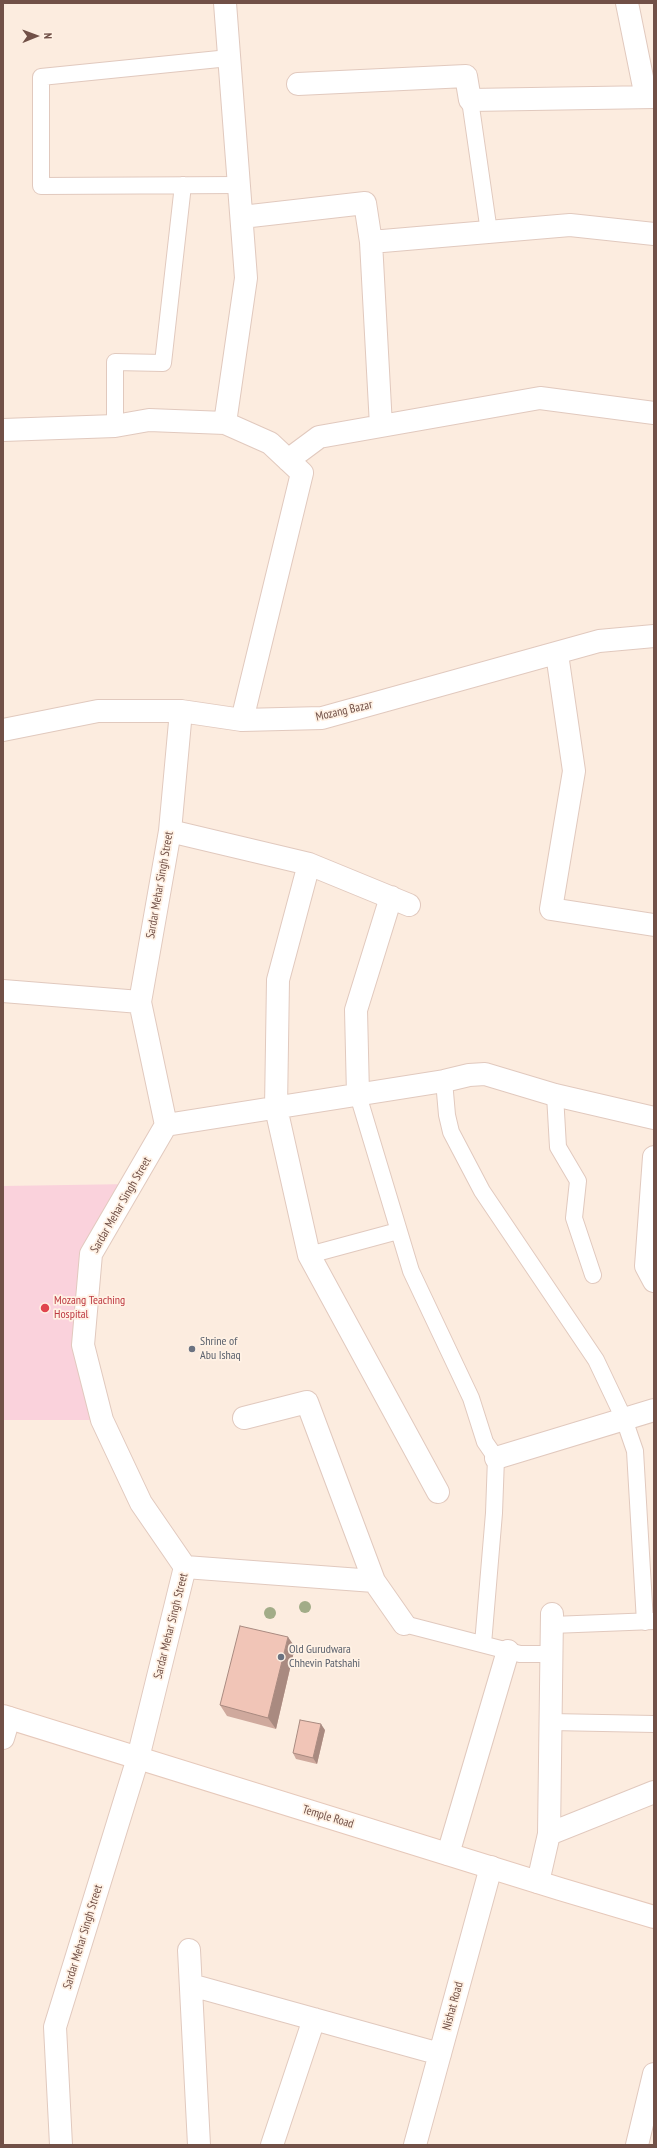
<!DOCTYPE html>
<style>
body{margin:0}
#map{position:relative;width:657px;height:2148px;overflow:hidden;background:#fcecdf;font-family:"PT Sans Narrow",sans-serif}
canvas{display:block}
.frame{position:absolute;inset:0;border:4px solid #715047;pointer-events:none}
.north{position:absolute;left:16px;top:16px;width:40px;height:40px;-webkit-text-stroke:3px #fff1e4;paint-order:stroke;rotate:89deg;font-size:11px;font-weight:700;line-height:16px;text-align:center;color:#715047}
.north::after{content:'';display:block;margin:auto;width:14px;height:18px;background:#715047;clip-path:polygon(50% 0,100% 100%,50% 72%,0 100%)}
</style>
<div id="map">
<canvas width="657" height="2148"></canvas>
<div class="frame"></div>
<div class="north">N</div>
</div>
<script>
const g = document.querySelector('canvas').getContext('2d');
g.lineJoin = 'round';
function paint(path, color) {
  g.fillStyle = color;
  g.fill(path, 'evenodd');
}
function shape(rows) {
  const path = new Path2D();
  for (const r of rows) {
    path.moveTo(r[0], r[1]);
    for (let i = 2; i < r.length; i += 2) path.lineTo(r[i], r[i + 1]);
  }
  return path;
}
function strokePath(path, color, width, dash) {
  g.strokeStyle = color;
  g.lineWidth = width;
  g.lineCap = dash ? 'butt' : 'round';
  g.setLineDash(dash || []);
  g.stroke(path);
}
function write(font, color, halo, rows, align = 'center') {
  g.font = font + ' "PT Sans Narrow",sans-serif';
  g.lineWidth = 3.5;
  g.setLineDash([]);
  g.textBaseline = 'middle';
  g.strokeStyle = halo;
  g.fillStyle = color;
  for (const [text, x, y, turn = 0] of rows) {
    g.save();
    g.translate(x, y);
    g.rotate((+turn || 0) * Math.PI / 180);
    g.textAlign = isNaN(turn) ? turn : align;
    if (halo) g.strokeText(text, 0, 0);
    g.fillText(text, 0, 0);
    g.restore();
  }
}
paint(shape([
 [132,1184,91,1254,83,1345,102,1420,3,1420,3,1186]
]), '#fad2dc');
const lane = shape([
 [229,58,41,77,41,186,239,185],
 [470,100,489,232],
 [115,426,115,362,163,363,183,185],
 [444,1081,447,1115,451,1132,482,1191,596,1360,624,1419,635,1451,645,1622],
 [358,1095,411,1271,471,1398,485,1442,496,1458,494,1513,483,1644],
 [555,1095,558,1147,578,1181,574,1218,593,1275],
 [309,1255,398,1231],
 [404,1624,520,1654,552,1654],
 [552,1625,654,1621],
 [551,1722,654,1724]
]);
const street = shape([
 [225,3,246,278,225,423],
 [627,3,646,97],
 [298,84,466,76,470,100,654,97],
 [242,217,365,203,371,242,381,426],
 [371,242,570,225,654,234],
 [3,430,115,426,149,420,225,423,270,443,302,473,242,720],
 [288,460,319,437,540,398,654,413],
 [557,654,574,771,551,909,654,925],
 [3,730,98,711,181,711,242,720,322,718,599,641,654,636],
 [170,831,309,864,409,905],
 [309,864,278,980,276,1108,309,1255,438,1492],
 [3,991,140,1002],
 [358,1095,356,1010,391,897],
 [166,1125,444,1081,469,1075,485,1074,555,1095,654,1118],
 [654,1157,646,1266,654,1281],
 [244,1418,307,1402,374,1581],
 [496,1458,654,1410],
 [185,1567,374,1581,404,1624],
 [3,1738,9,1718],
 [549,1834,552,1614],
 [448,1854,508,1651],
 [538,1882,549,1834,654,1792],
 [189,1950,199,2145],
 [191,1985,440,2054],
 [61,2145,55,2027,138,1758,185,1567,141,1503,102,1420,83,1345,91,1254,166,1125,140,1002,170,831,181,711],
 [272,2145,314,2019],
 [415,2145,491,1867],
 [637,2145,654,2074]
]);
const secondary = shape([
 [3,1716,560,1889,654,1917]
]);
strokePath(lane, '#e1c9be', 18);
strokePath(street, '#e1c9be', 24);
strokePath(secondary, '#e6c9bb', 24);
strokePath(lane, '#fff', 16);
strokePath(street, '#fff', 22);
strokePath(secondary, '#fff', 22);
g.fillStyle = '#a2ac88';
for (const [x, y] of [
 [305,1607],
 [270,1613]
]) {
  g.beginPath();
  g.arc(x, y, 6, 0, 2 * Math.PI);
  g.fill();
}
paint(shape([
 [295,1647,276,1729,227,1716,220,1705],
 [325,1730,317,1764,296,1759,293,1753]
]), '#cfa99d');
paint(shape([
 [288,1637,295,1647,276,1729,268,1718],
 [321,1724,325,1730,317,1764,313,1758]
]), '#a98a80');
const building = shape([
 [240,1626,288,1637,268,1718,220,1705,240,1626],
 [300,1720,321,1724,313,1758,293,1753,300,1720]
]);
paint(building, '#f1c5b7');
strokePath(building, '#a98a80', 1);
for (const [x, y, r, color] of [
 [45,1308,5,"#e0444e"],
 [192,1349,4,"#6b7280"],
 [281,1657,4,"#6b7280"]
]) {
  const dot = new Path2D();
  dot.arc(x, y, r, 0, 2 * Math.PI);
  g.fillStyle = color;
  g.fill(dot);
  strokePath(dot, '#fff1e4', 1.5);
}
write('12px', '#715047', '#fff1e4', [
 ["Mozang Bazar",344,711,-13],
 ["Sardar Mehar Singh Street",160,885,-80],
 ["Sardar Mehar Singh Street",121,1205,-60],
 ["Sardar Mehar Singh Street",171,1626,-76],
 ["Temple Road",328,1817,17],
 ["Sardar Mehar Singh Street",83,1937,-73],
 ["Nishat Road",453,2006,-75]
]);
write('12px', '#be3a42', '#fff1e4', [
 ["Mozang Teaching",54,1301],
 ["Hospital",54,1315]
], 'left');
write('12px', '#5b616d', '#fff1e4', [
 ["Shrine of",200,1342],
 ["Abu Ishaq",200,1356],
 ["Old Gurudwara",289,1650],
 ["Chhevin Patshahi",289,1664]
], 'left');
</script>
